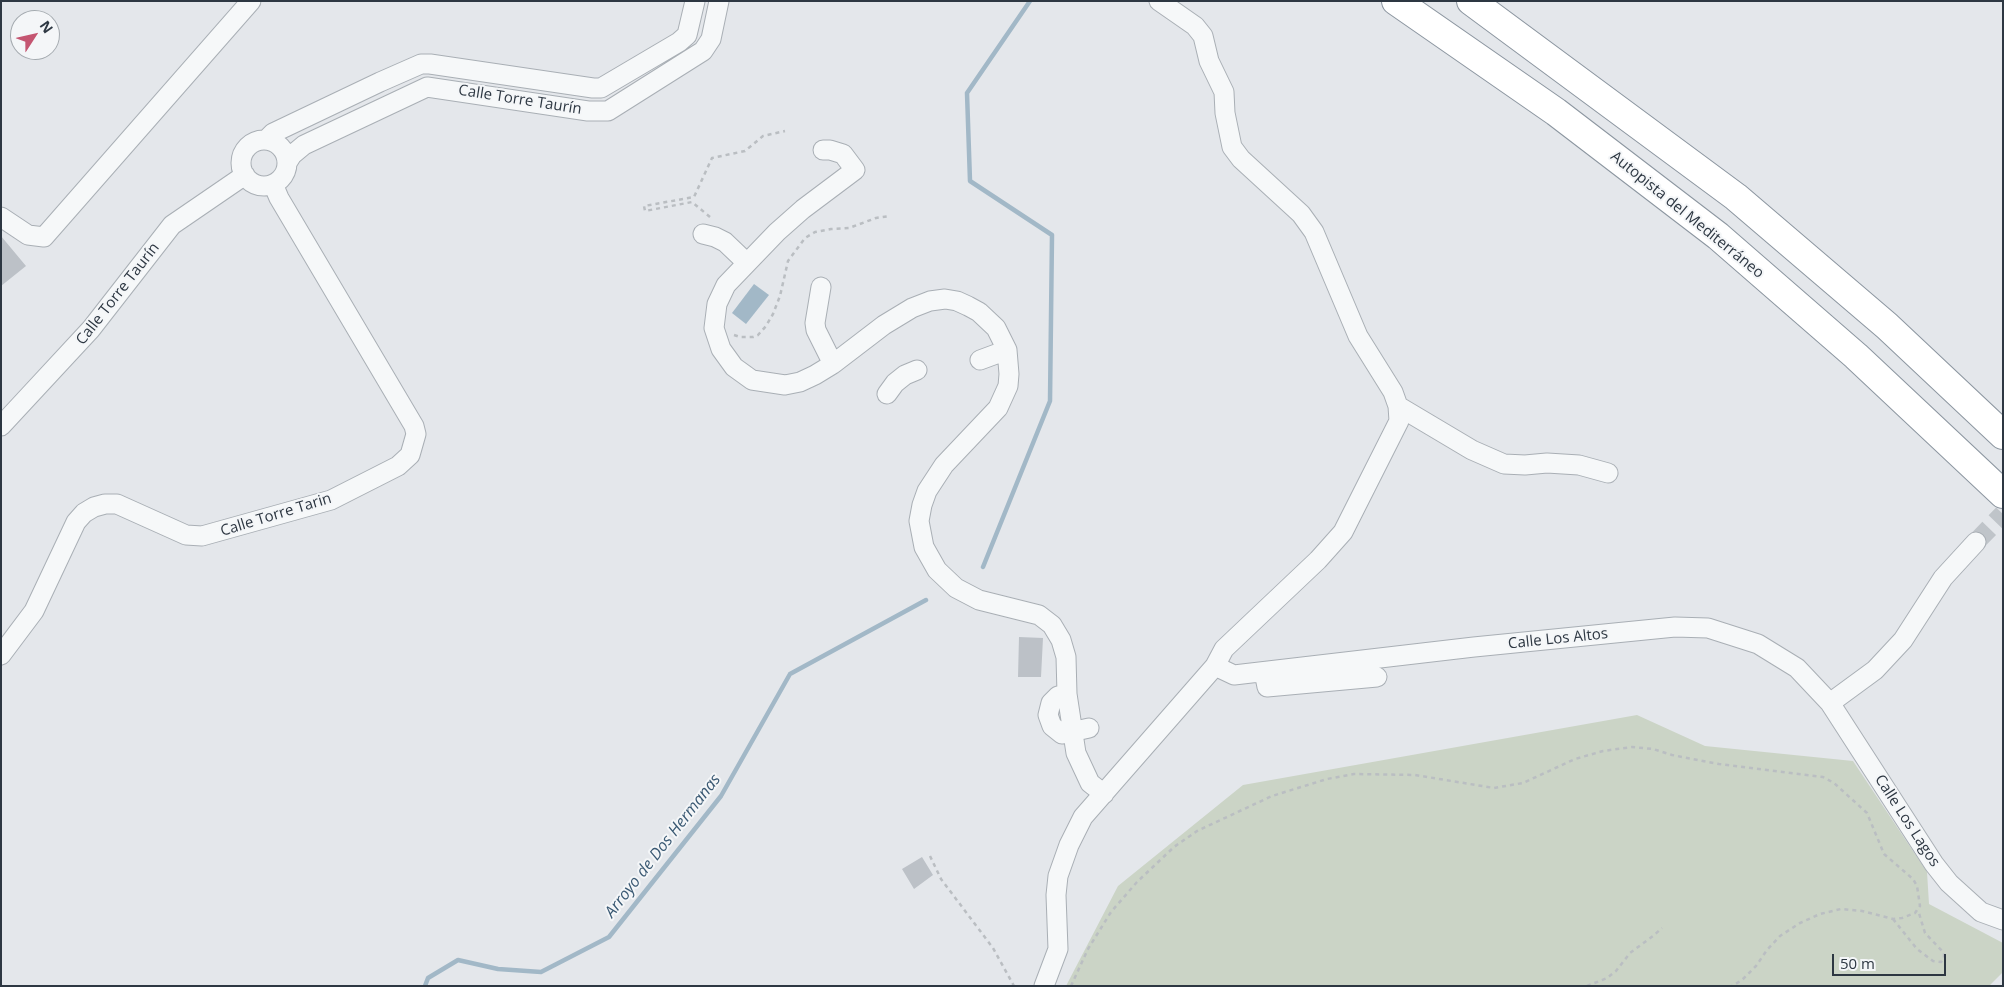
<!DOCTYPE html>
<meta charset="utf-8">
<style>
body{margin:0}
#map{position:relative;width:2004px;height:987px;overflow:hidden;background:#e4e7eb;font-family:"Open Sans",sans-serif}
canvas{display:block}
.frame{position:absolute;inset:0;border:2px solid #2d3742;pointer-events:none}
.north{position:absolute;left:10px;top:10px;width:50px;height:50px;box-sizing:border-box;background:#f4f6f8;border:1px solid #a4aaaf;border-radius:50%;rotate:55deg;font-size:14px;font-weight:700;line-height:20px;text-align:center;color:#2d3742}
.north::after{content:'';display:block;margin:auto;width:18px;height:22px;background:#c45571;clip-path:polygon(50% 0,100% 100%,50% 72%,0 100%)}
.scale{position:absolute;left:1832px;top:954px;width:114px;height:22px;box-sizing:border-box;border:2px solid #2d3742;border-top:0;padding-left:6px;font-size:15px;line-height:18px;white-space:nowrap;color:#2d3742;-webkit-text-stroke:4px #f4f6f8;paint-order:stroke}
</style>
<div id="map">
<canvas width="2004" height="987"></canvas>
<div class="frame"></div>
<div class="north">N</div>
<div class="scale">50 m</div>
</div>
<script>
const g = document.querySelector('canvas').getContext('2d');
g.lineJoin = 'round';
function paint(path, color) {
  g.fillStyle = color;
  g.fill(path, 'evenodd');
}
function shape(rows) {
  const path = new Path2D();
  for (const r of rows) {
    if (r.length === 3) {
      path.moveTo(r[0] + r[2], r[1]);
      path.arc(r[0], r[1], r[2], 0, 2 * Math.PI);
      continue;
    }
    path.moveTo(r[0], r[1]);
    for (let i = 2; i < r.length; i += 2) path.lineTo(r[i], r[i + 1]);
  }
  return path;
}
function strokePath(path, color, width, dash) {
  g.strokeStyle = color;
  g.lineWidth = width;
  g.lineCap = dash ? 'butt' : 'round';
  g.setLineDash(dash || []);
  g.stroke(path);
}
function write(font, color, halo, rows, align = 'center') {
  g.font = font + ' "Open Sans",sans-serif';
  g.lineWidth = 4;
  g.setLineDash([]);
  g.textBaseline = 'middle';
  g.strokeStyle = halo;
  g.fillStyle = color;
  for (const [text, x, y, turn = 0] of rows) {
    g.save();
    g.translate(x, y);
    g.rotate((+turn || 0) * Math.PI / 180);
    g.textAlign = isNaN(turn) ? turn : align;
    if (halo) g.strokeText(text, 0, 0);
    g.fillText(text, 0, 0);
    g.restore();
  }
}
paint(shape([
 [1637,715,1705,746,1853,761,1927,872,1929,904,2003,943,2003,972,1989,986,1066,986,1118,886,1243,785]
]), '#cbd4c6');
paint(shape([
 [754,284,769,295,746,324,732,313]
]), '#a2b8c7');
strokePath(shape([
 [983,567,1050,401,1052,235,970,181,967,93,1030,1],
 [425,986,428,978,458,960,498,969,541,972,609,937,721,796,790,674,926,600]
]), '#a2b8c7', 4.5);
paint(shape([
 [1,236,26,266,1,286],
 [1019,637,1043,638,1041,677,1018,677],
 [922,857,933,875,914,889,902,869]
]), '#bcc1c7');
strokePath(shape([
 [1976,542,2003,514]
]), '#bfc4c9', 19, [19, 9]);
const minor = shape([
 [266,140,273,133,380,82,421,64,430,64,593,88,601,88,679,42,687,35,695,1],
 [264,163,23],
 [823,150,830,150,843,154,855,170,803,209,777,232,726,285,717,304,714,328,721,349,734,367,752,380,785,385,800,382,815,375,833,364,884,325,912,308,930,301,945,299,957,301,968,306,979,312,996,328,1007,350,1009,374,1008,386,998,408,944,465,927,491,922,505,919,521,924,547,937,570,956,588,979,600,1039,615,1052,625,1061,640,1066,657,1067,694,1076,753,1090,783,1104,794],
 [287,163,292,155,304,145,427,87,588,111,608,111,703,51,711,39,719,1],
 [1,217,28,235,44,237,251,1],
 [703,234,715,237,725,242,747,263],
 [821,287,815,323,816,330,833,364],
 [980,360,1007,350],
 [887,394,895,383,905,375,917,370],
 [1398,406,1472,450,1504,464,1525,465,1547,463,1579,465,1608,473],
 [1,426,91,329,172,225,245,175],
 [1,655,34,611,76,522,84,513,94,507,105,504,117,504,186,535,202,536,331,500,398,466,410,455,416,434,414,426,279,198,273,184],
 [1215,666,1234,675,1474,647,1675,627,1708,628,1758,644,1797,668,1830,703,1934,864,1949,883,1981,912,2003,920],
 [1264,672,1267,687,1377,677],
 [1067,694,1058,696,1051,703,1048,715,1052,726,1062,734,1089,728],
 [1830,703,1875,670,1903,640,1943,578,1976,542],
 [1044,986,1058,949,1056,895,1058,876,1069,845,1083,817,1215,666,1224,649,1318,560,1343,532,1399,421,1398,406,1393,392,1358,336,1314,232,1301,214,1241,159,1232,147,1225,113,1224,92,1209,61,1203,36,1195,26,1159,1]
]);
const highway = shape([
 [1396,1,1556,112,1718,236,1856,356,2003,494],
 [1471,1,1736,197,1887,326,2003,435]
]);
strokePath(minor, '#a9afb5', 21);
strokePath(highway, '#8c96a0', 30);
strokePath(shape([
 [710,217,692,202,645,211,644,206,694,197,712,158,745,151,763,136,785,131],
 [734,335,740,337,753,337,758,335,766,326,773,314,780,296,788,261,805,238,815,232,831,229,849,228,876,218,890,216],
 [930,856,941,879,993,948,1014,986],
 [1893,919,1917,949,1933,961,1941,962,1944,958,1944,953,1925,933,1918,910],
 [1071,986,1088,949,1111,912,1137,882,1174,847,1197,831,1272,796,1327,779,1354,774,1415,775,1494,788,1523,783,1575,759,1603,751,1632,747,1653,749,1672,755,1719,764,1823,777,1834,783,1867,813,1884,854,1913,879,1917,886,1920,906,1915,913,1902,918,1893,919,1862,911,1841,909,1820,914,1800,923,1780,936,1767,950,1756,966,1742,980,1732,986],
 [1587,986,1607,978,1616,971,1630,953,1653,936,1662,928]
]), '#babec2', 2.5, [4, 4]);
strokePath(minor, '#f6f8f9', 19);
strokePath(highway, '#fff', 28);
write('15px', '#2d3742', '#f4f6f8', [
 ["Calle Torre Taurín",520,100,9],
 ["Autopista del Mediterráneo",1687,215,39],
 ["Calle Torre Taurín",118,294,-52],
 ["Calle Torre Tarin",276,515,-17],
 ["Calle Los Altos",1558,639,-6],
 ["Calle Los Lagos",1907,821,57]
]);
write('italic 16px', '#3a5973', '#f4f6f8', [
 ["Arroyo de Dos Hermanas",663,846,-52]
]);
</script>
